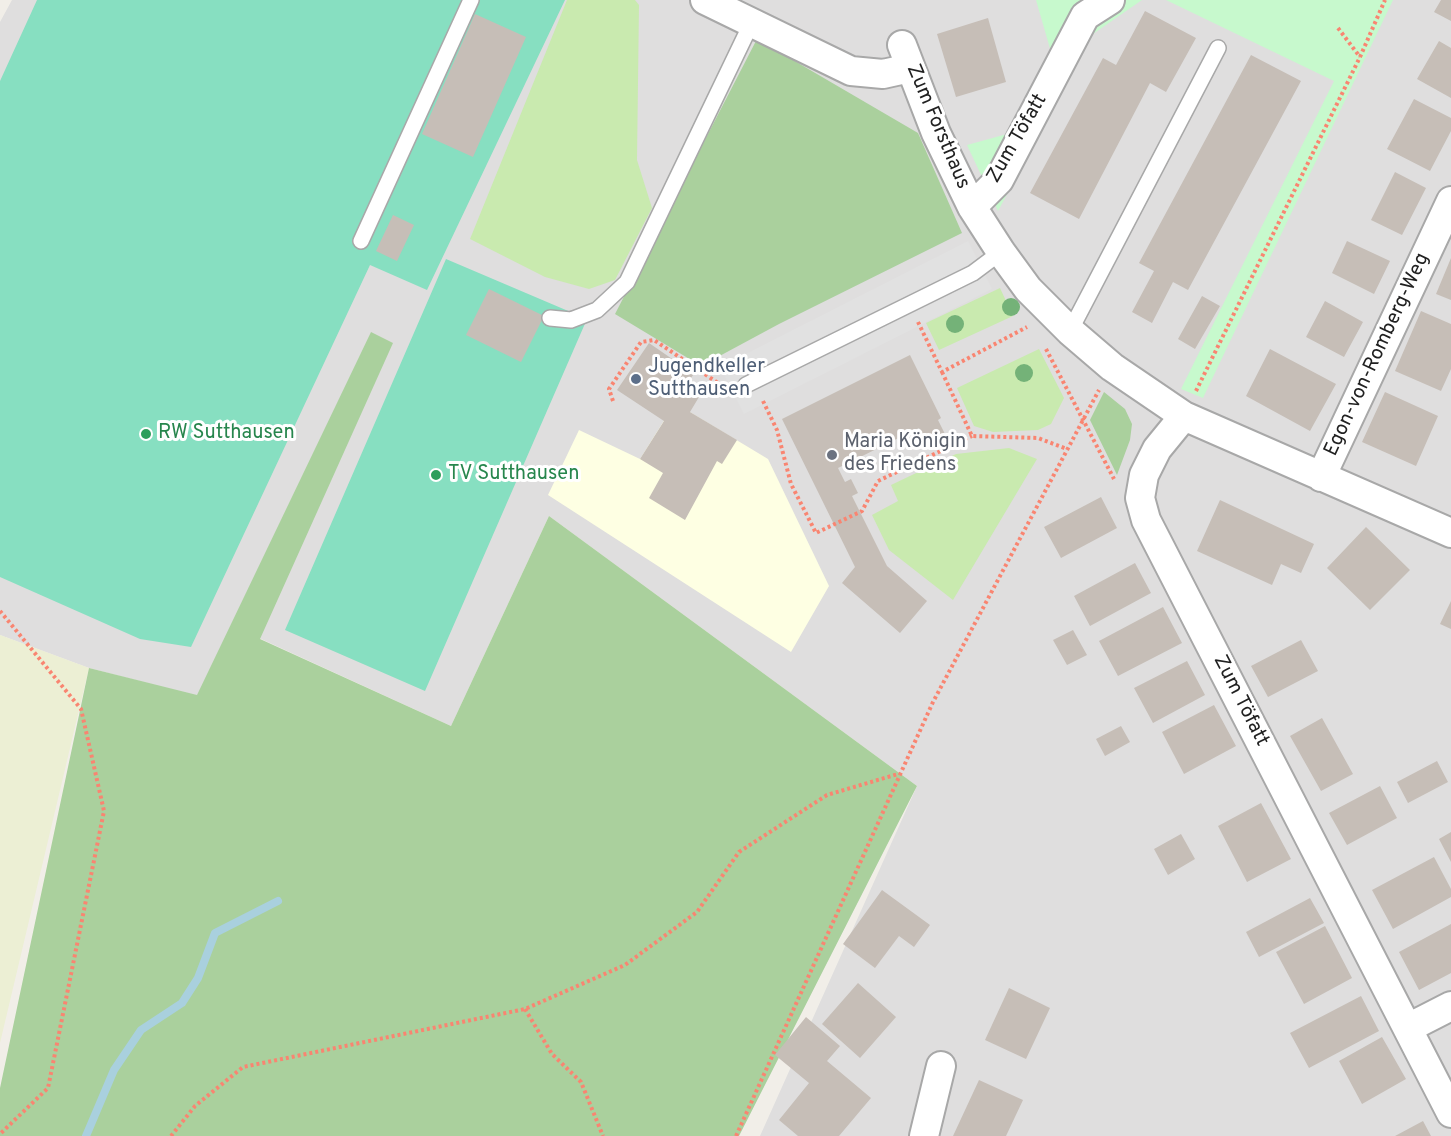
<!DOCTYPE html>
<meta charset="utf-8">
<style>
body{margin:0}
canvas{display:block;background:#f1eee8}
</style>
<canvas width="1451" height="1136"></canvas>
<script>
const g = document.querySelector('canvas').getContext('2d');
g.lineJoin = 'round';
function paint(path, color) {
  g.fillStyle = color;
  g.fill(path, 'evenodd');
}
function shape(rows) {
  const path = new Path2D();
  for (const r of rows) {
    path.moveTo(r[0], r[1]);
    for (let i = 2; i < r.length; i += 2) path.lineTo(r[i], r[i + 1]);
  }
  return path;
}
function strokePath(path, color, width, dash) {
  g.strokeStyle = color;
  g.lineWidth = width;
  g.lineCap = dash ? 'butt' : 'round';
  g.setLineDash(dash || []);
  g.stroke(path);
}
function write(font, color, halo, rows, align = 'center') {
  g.font = font + ' Overpass,sans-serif';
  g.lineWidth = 6;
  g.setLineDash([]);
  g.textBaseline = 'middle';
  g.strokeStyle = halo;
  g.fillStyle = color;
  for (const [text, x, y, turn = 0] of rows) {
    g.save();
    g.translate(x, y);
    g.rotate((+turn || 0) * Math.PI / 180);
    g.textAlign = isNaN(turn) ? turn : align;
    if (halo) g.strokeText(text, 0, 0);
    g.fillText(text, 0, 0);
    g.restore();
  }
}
paint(shape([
 [12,0,1451,0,1451,1136,760,1136,917,786,549,516,451,726,259,638,392,343,371,333,197,696,89,668,0,635,0,22]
]), '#dfdede');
paint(shape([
 [675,403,768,459,829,586,791,652,548,495,579,430,640,459]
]), '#feffe3');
paint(shape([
 [0,635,89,668,0,1043]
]), '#ecefd4');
paint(shape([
 [567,0,635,0,639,5,637,160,652,208,615,280,589,289,545,277,470,239],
 [1000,288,1013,316,939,350,926,323],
 [1039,349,1064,398,1051,424,1038,430,993,432,974,426,957,388],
 [1009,448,1037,459,953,600,889,550,872,515,898,501,891,485,956,454]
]), '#c9eaaf');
paint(shape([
 [757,39,918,133,962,233,779,324,701,366,615,314],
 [371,332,393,343,260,639,451,726,549,516,917,786,739,1136,0,1136,0,1088,89,668,197,695],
 [1104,392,1125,409,1132,424,1130,440,1117,475,1090,420]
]), '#aad09d');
paint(shape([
 [1036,0,1142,0,1093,34,998,211,967,145,1007,134,1051,52],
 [1166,0,1393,0,1203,398,1181,389,1334,81]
]), '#c7f9cd');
paint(shape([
 [37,0,565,0,427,290,370,265,191,647,140,639,0,577,0,81],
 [446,259,587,319,425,691,285,630]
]), '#87dfc1');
paint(shape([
 [968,241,992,289,744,414,720,367]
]), '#e1e1e1');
strokePath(shape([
 [86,1136,114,1070,141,1030,182,1003,198,978,215,933,278,901]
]), '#a9d0de', 8);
paint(shape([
 [1441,0,1451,0,1451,21,1434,12],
 [1145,11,1196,38,1166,92,1150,83,1079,219,1030,193,1103,58,1116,65],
 [475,14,526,37,473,157,422,134],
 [988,18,1006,82,956,97,937,34],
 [1439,41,1451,48,1451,98,1417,79],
 [1251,55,1301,81,1188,290,1173,282,1152,323,1132,312,1154,271,1139,263],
 [1414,99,1451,118,1451,131,1430,171,1387,149],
 [1395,172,1426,188,1402,235,1371,220],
 [393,215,414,225,397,261,376,251],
 [1347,241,1390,261,1374,294,1332,273],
 [1451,258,1451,300,1436,294],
 [489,289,544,316,521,362,466,335],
 [1202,296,1220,306,1195,349,1178,339],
 [1325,301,1363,322,1344,357,1306,337],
 [1421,311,1451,324,1451,369,1441,391,1395,371],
 [649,343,694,374,690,379,697,384,699,397,690,412,737,440,722,464,717,461,685,520,649,498,663,473,640,459,664,421,617,390],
 [1270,349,1336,384,1310,431,1246,396],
 [910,355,941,418,938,420,945,434,927,443,919,428,838,468,845,482,851,479,858,493,852,496,887,566,927,601,900,633,842,583,855,567,782,419],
 [1385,392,1438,416,1416,466,1362,442],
 [1101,497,1117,528,1061,558,1044,527],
 [1220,500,1314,544,1301,573,1281,564,1272,585,1197,551],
 [1366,527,1410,570,1370,610,1327,568],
 [1135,563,1151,593,1090,626,1074,596],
 [1451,601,1451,629,1440,624],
 [1163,607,1182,643,1118,676,1099,641],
 [1073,630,1087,655,1067,665,1053,640],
 [1301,640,1318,671,1268,697,1251,666],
 [1187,661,1205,695,1153,723,1134,688],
 [1214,705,1236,746,1184,774,1162,732],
 [1322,718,1353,774,1321,791,1290,736],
 [1121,726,1130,742,1105,756,1096,739],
 [1437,761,1448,782,1408,803,1397,782],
 [1380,786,1397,818,1347,845,1329,813],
 [1261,803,1291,859,1247,882,1218,826],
 [1451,832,1451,862,1439,839],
 [1181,834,1195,859,1168,875,1154,849],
 [1434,857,1451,889,1451,897,1393,929,1372,890],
 [882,890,930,925,914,947,899,936,875,968,843,944],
 [1310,898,1324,923,1259,957,1246,932],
 [1451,924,1451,973,1419,990,1399,952],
 [1325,926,1352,978,1304,1004,1276,952],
 [858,983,896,1017,860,1058,822,1024],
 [1009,988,1050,1008,1026,1059,985,1040],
 [1361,996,1379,1031,1309,1068,1290,1033],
 [806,1017,840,1046,827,1061,871,1098,839,1136,798,1136,779,1120,809,1083,775,1055],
 [1382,1037,1406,1079,1362,1104,1339,1061],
 [979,1080,1023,1100,1006,1136,953,1136],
 [1423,1121,1431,1136,1395,1136]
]), '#c6beb7');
const service = shape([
 [361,241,471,0],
 [550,318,571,320,597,310,627,282,751,24],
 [1070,331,1218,48],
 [746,385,973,273,1001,252]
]);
const minor = shape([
 [705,0,851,71,883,74,910,68],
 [902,45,936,133,972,207,1001,252,1028,289,1070,331,1112,367,1184,416,1451,533],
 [972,207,999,180,1085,16,1110,0],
 [1184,416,1157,449,1144,475,1140,498,1146,520,1451,1113],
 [1321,477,1451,201],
 [1408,1028,1451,1006],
 [924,1136,941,1066]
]);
strokePath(service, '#a8a8a8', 18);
strokePath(minor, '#a8a8a8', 32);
strokePath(shape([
 [1338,28,1360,57],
 [918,322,942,372,1027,327],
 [1046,349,1114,479],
 [942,372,972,436,1038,438,1067,449],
 [1196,391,1360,57,1385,0],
 [613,401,609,389,641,342,654,340,721,385,727,385],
 [763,401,777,430,791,484,816,533,862,511,878,481,972,436],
 [0,611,81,709,104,811,48,1088,0,1134],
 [525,1009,552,1054,581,1082,603,1136],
 [171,1136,195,1106,243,1067,525,1009,625,965,697,912,739,852,827,795,898,774],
 [736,1136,933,702,1099,390]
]), '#f98571', 4, [3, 3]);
strokePath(service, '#fff', 15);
strokePath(minor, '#fff', 28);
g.fillStyle = '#74b278';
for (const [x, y] of [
 [1011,307],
 [955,324],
 [1024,373]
]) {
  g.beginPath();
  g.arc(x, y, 9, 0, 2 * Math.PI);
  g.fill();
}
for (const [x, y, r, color] of [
 [636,379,6,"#5c6f8a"],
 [146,434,6,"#2e9e5b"],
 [832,455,6,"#6b7280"],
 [436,475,6,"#2e9e5b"]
]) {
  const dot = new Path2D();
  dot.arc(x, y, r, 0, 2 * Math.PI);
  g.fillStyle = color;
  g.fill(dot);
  strokePath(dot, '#fff', 2);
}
write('20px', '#212121', '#fff', [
 ["Zum Forsthaus",937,127,67],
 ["Zum Töfatt",1018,139,-60],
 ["Egon-von-Romberg-Weg",1378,355,-65],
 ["Zum Töfatt",1240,701,63]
]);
write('20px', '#4e5e75', '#fff', [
 ["Jugendkeller",648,368],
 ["Sutthausen",648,391]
], 'left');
write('20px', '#27864d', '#fff', [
 ["RW Sutthausen",158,434],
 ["TV Sutthausen",448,475]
], 'left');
write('20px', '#5b616d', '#fff', [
 ["Maria Königin",844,443],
 ["des Friedens",844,466]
], 'left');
</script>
